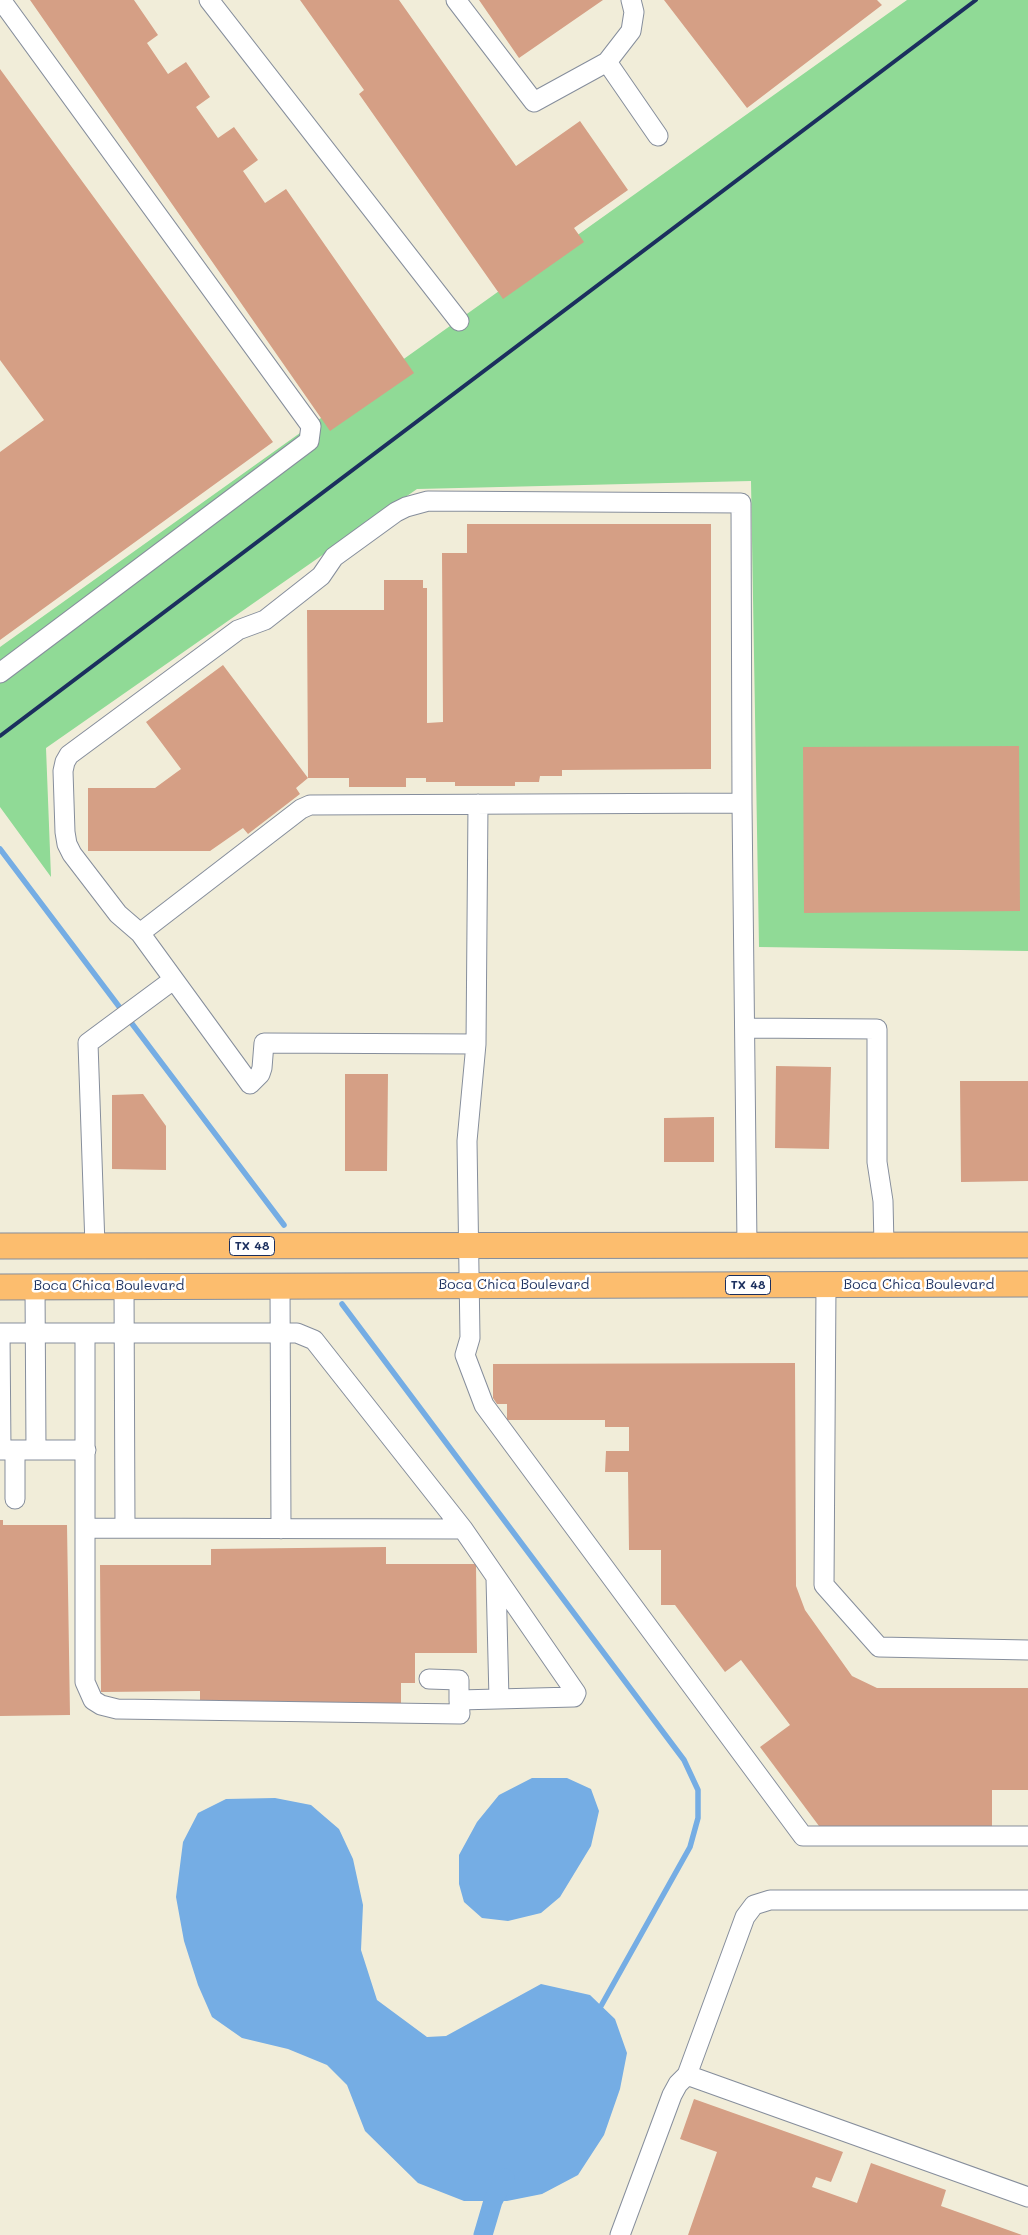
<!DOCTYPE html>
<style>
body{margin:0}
canvas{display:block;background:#f1edd9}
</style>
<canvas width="1028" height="2235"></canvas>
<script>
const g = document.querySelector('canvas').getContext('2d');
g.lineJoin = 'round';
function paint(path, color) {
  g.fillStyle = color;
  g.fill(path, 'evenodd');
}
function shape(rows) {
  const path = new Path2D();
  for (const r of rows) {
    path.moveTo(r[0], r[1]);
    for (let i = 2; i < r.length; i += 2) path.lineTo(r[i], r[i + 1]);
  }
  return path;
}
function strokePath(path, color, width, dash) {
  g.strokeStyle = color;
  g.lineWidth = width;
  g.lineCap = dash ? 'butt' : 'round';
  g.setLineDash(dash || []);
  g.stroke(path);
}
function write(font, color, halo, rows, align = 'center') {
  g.font = font + ' Mali,sans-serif';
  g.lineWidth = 5;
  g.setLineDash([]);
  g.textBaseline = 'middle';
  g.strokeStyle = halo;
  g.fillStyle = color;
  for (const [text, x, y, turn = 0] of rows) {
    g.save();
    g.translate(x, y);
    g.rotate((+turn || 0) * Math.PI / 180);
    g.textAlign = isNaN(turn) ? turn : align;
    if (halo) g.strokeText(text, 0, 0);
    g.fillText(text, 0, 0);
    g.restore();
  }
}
paint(shape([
 [907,0,1028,0,1028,951,759,947,751,481,417,489,46,748,51,877,0,807,0,647]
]), '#90da96');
paint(shape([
 [532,1778,567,1778,591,1789,599,1811,591,1846,560,1897,541,1913,508,1921,482,1918,464,1902,459,1884,459,1855,477,1822,499,1795],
 [275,1798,311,1805,339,1829,353,1859,363,1905,361,1950,377,2000,427,2037,446,2036,541,1984,590,1995,615,2019,627,2053,620,2089,604,2135,578,2175,542,2194,507,2201,464,2201,418,2183,365,2131,347,2085,327,2065,288,2049,242,2038,212,2017,198,1985,184,1941,176,1897,183,1842,198,1813,226,1799]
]), '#75ade4');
strokePath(shape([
 [0,849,284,1225],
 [342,1304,684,1760,698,1790,698,1818,690,1847,601,2006]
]), '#75ade4', 5.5);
strokePath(shape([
 [483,2235,493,2201,505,2178]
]), '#75ade4', 19);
paint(shape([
 [30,0,134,0,158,35,147,43,168,74,186,62,210,97,196,107,218,138,234,127,258,160,243,171,265,203,286,189,414,373,330,431],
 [300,0,399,0,516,166,580,121,628,190,574,228,584,242,503,299,359,94,364,90],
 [479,0,603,0,519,58],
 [664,0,877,0,882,5,747,108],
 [0,69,273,442,0,640,0,452,44,420,0,360],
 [467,524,711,524,711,769,562,770,562,776,540,776,539,782,515,782,515,786,455,786,455,782,426,782,426,778,406,778,406,787,349,787,349,778,308,778,307,610,384,610,384,580,423,580,423,588,427,588,427,723,443,722,442,553,467,553],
 [223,665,308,778,296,788,300,794,248,834,243,828,210,851,88,851,88,788,155,788,181,769,146,722],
 [1019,746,1020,911,804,913,803,747],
 [776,1066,831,1067,829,1149,775,1148],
 [345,1074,388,1074,387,1171,345,1171],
 [960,1081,1028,1081,1028,1181,961,1182],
 [143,1094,166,1126,166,1170,112,1169,112,1095],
 [714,1117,714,1162,664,1162,664,1118],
 [795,1363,796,1586,805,1610,852,1676,877,1688,1028,1688,1028,1790,992,1790,992,1827,819,1826,760,1747,790,1725,741,1660,725,1672,675,1605,661,1605,661,1550,629,1550,628,1472,605,1472,606,1451,629,1451,629,1427,605,1427,605,1420,507,1420,507,1404,497,1404,493,1398,493,1364],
 [0,1520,3,1520,3,1525,67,1525,70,1715,0,1716],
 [386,1547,386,1564,476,1564,477,1653,415,1653,415,1683,401,1683,401,1707,200,1709,200,1691,101,1692,100,1565,211,1565,211,1549],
 [694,2099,843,2152,831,2182,816,2177,812,2187,857,2203,871,2163,946,2190,941,2206,1022,2235,688,2235,717,2152,680,2139]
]), '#d59f85');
const minor = shape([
 [209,0,459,321],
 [456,0,534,102,607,62,658,136],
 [607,62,631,31,634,12,631,0],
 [0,673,309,441,311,426,1,0],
 [478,804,476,1044,467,1141,470,1338,465,1355,484,1405,803,1836,1028,1836],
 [140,933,301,809,310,805,742,803],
 [746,1028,877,1029,877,1162,883,1201,884,1245],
 [476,1044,264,1043,262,1068,260,1074,250,1084,140,933,118,914,72,854,67,844,65,832,63,771,65,762,69,755,238,630,265,620,321,576,334,557,396,512,406,507,428,501,741,503,742,803,747,1245],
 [95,1246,88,1043,173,980],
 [826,1285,824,1585,879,1647,1028,1650],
 [124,1286,125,1528],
 [280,1286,281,1529],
 [35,1287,36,1450],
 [0,1333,297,1333,314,1340,463,1529,576,1693,574,1697,459,1700,460,1714,117,1709,101,1705,93,1700,85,1682,85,1334],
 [0,1333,1,1450],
 [0,1450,86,1450],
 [15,1450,15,1499],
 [86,1528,463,1529],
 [496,1578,499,1699],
 [429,1679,459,1680,459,1700],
 [1028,1900,770,1900,754,1905,745,1917,687,2075,1028,2197],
 [620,2235,672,2095,678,2084,687,2075]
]);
const major = shape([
 [0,1246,1028,1245],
 [0,1287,1028,1284]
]);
strokePath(minor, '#868e9c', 21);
strokePath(major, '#868e9c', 27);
strokePath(minor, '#fff', 19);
strokePath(major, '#fcbd6e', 25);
strokePath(shape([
 [0,736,976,0]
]), '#1b2f5e', 4);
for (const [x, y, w] of [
 [252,1246,45],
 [748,1285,45]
]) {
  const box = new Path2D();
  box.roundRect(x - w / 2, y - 9.5, w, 19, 4);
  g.fillStyle = '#fff';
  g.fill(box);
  strokePath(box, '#1b2f5e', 1);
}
write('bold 12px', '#1b2f5e', null, [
 ["TX 48",252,1246],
 ["TX 48",748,1285]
]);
write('14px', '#1b2f5e', '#fff', [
 ["Boca Chica Boulevard",514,1285],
 ["Boca Chica Boulevard",919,1285],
 ["Boca Chica Boulevard",109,1286]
]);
</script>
